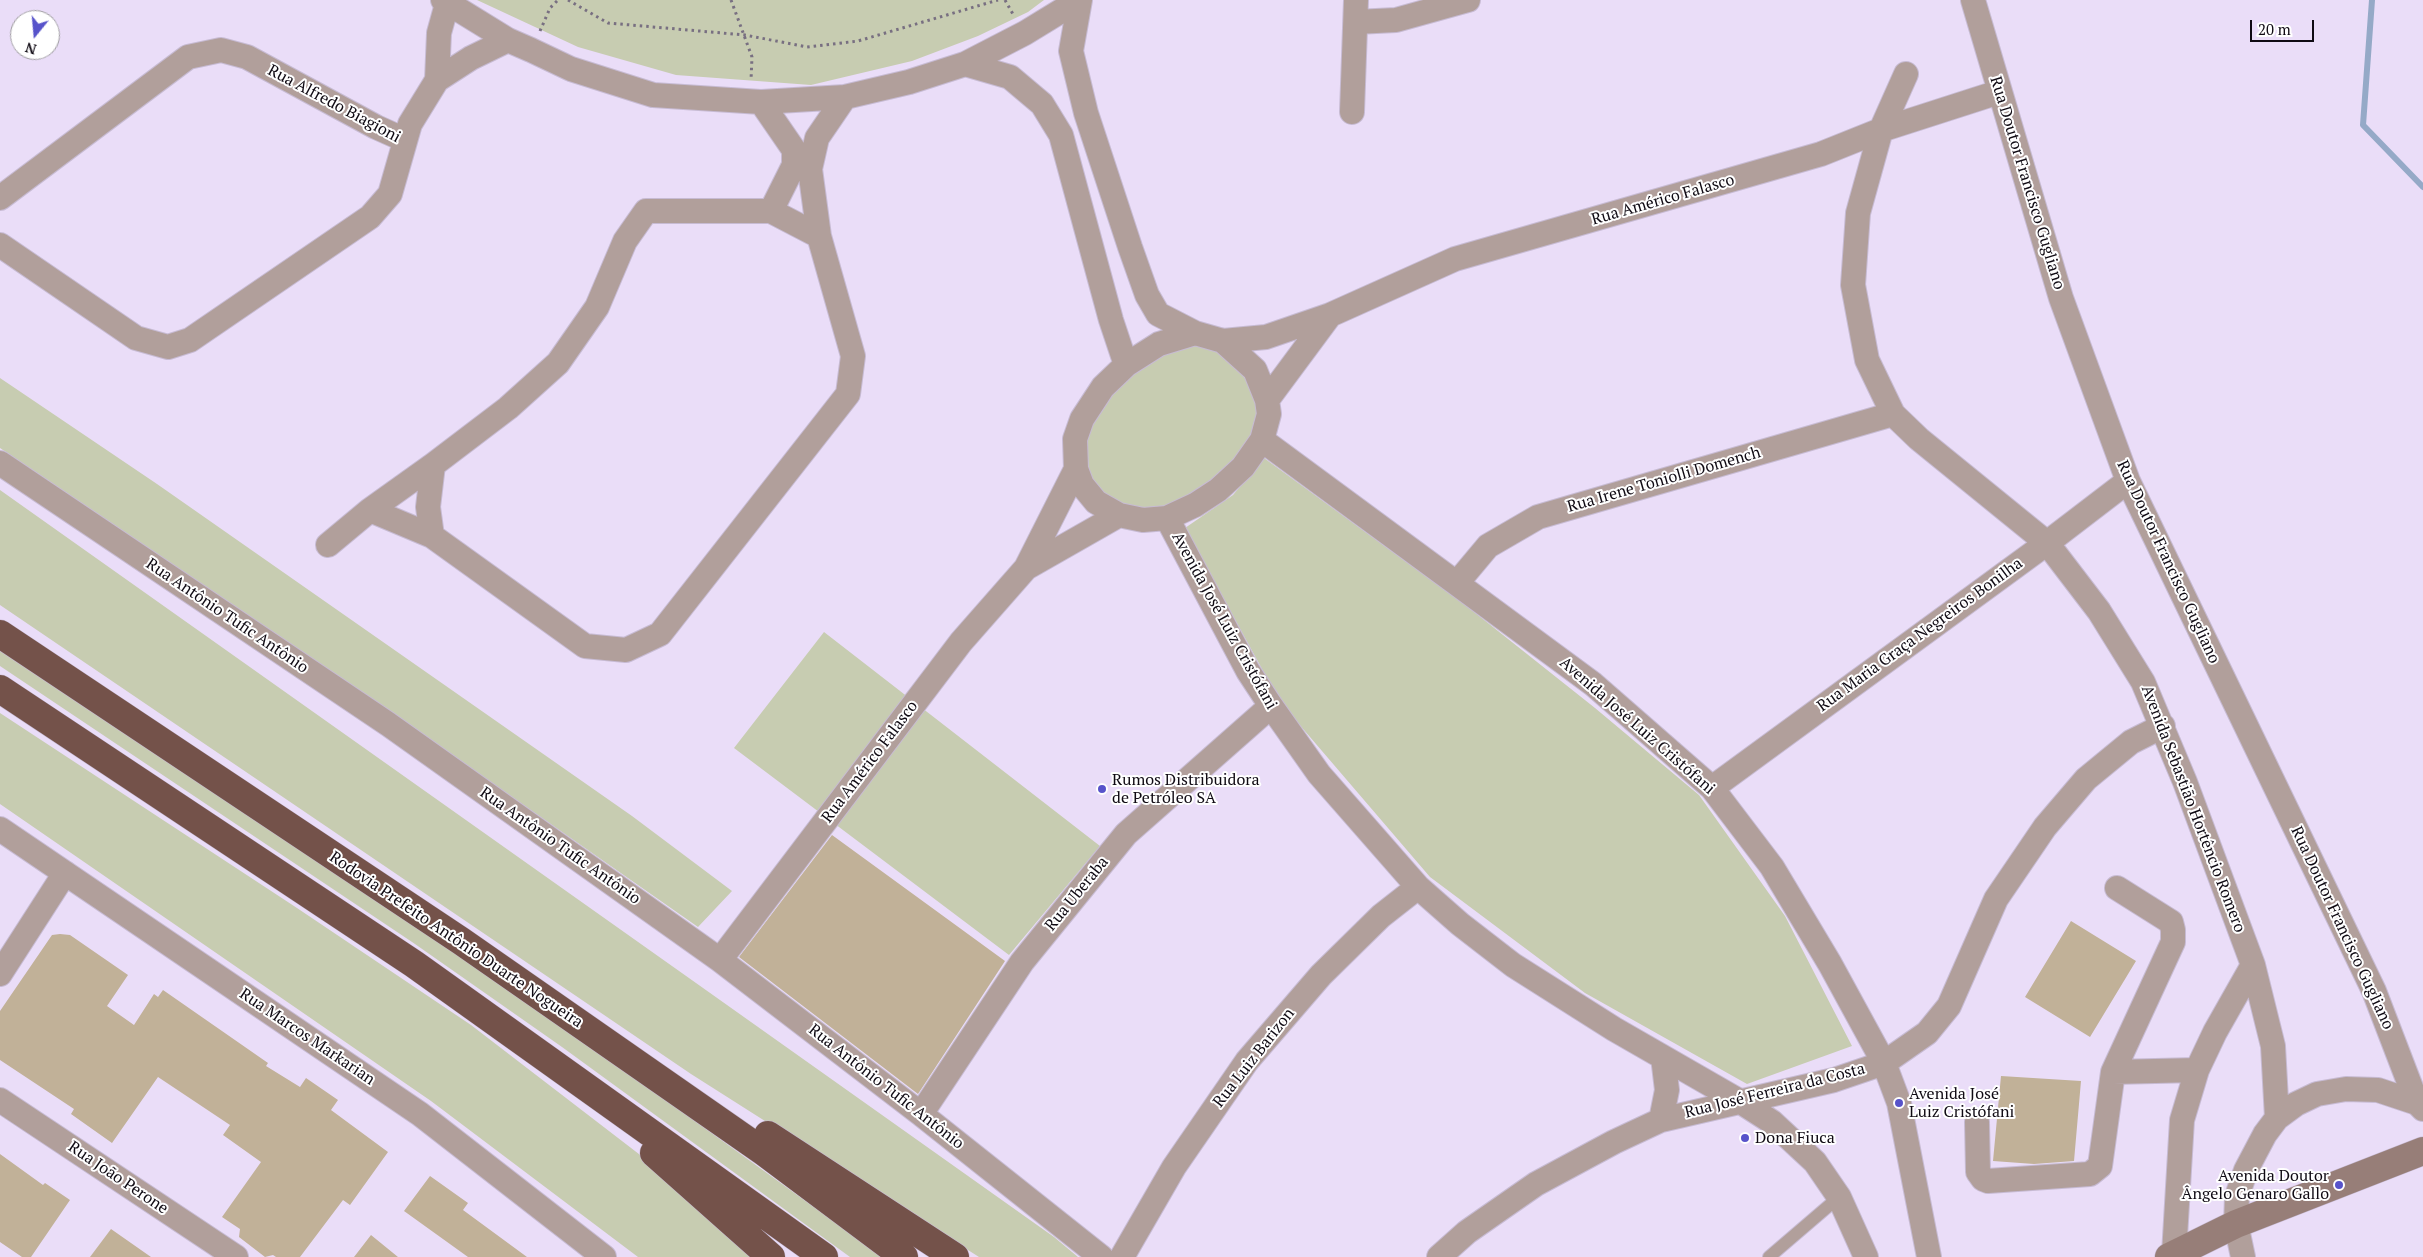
<!DOCTYPE html>
<meta charset="utf-8">
<style>
body{margin:0}
#map{position:relative;width:2423px;height:1257px;overflow:hidden;background:#eaddf8;font-family:"PT Serif",serif}
canvas{display:block}
.north{position:absolute;left:10px;top:10px;width:50px;height:50px;box-sizing:border-box;background:#fff;border:1px solid #9f9da1;border-radius:50%;rotate:197deg;font-size:14px;font-weight:700;line-height:20px;text-align:center;color:#0f0a13}
.north::after{content:'';display:block;margin:auto;width:18px;height:22px;background:#5753ca;clip-path:polygon(50% 0,100% 100%,50% 72%,0 100%)}
.scale{position:absolute;left:2250px;top:20px;width:64px;height:22px;box-sizing:border-box;border:2px solid #0f0a13;border-top:0;padding-left:6px;font-size:15px;line-height:18px;white-space:nowrap;color:#0f0a13;-webkit-text-stroke:4px #fff;paint-order:stroke}
</style>
<div id="map">
<canvas width="2423" height="1257"></canvas>
<div class="north">N</div>
<div class="scale">20 m</div>
</div>
<script>
const g = document.querySelector('canvas').getContext('2d');
g.lineJoin = 'round';
function paint(path, color) {
  g.fillStyle = color;
  g.fill(path, 'evenodd');
}
function shape(rows) {
  const path = new Path2D();
  for (const r of rows) {
    path.moveTo(r[0], r[1]);
    for (let i = 2; i < r.length; i += 2) path.lineTo(r[i], r[i + 1]);
  }
  return path;
}
function strokePath(path, color, width, dash) {
  g.strokeStyle = color;
  g.lineWidth = width;
  g.lineCap = dash ? 'butt' : 'round';
  g.setLineDash(dash || []);
  g.stroke(path);
}
function write(font, color, halo, rows, align = 'center') {
  g.font = font + ' "PT Serif",serif';
  g.lineWidth = 4;
  g.setLineDash([]);
  g.textBaseline = 'middle';
  g.strokeStyle = halo;
  g.fillStyle = color;
  for (const [text, x, y, turn = 0] of rows) {
    g.save();
    g.translate(x, y);
    g.rotate((+turn || 0) * Math.PI / 180);
    g.textAlign = isNaN(turn) ? turn : align;
    if (halo) g.strokeText(text, 0, 0);
    g.fillText(text, 0, 0);
    g.restore();
  }
}
paint(shape([
 [477,0,1044,0,1028,12,978,36,912,61,811,85,676,75,578,47],
 [1195,339,1219,346,1251,373,1262,404,1256,437,1214,486,1167,512,1119,507,1088,484,1080,440,1108,394,1133,366],
 [0,378,157,484,632,816,732,891,698,927,369,697,0,448],
 [1264,458,1464,604,1595,708,1699,795,1785,916,1852,1046,1747,1084,1585,993,1430,877,1280,702,1185,528,1233,495],
 [0,490,696,983,1054,1237,1078,1257,979,1257,691,1074,0,605],
 [824,632,1100,846,1009,955,734,748],
 [0,649,306,849,576,1035,883,1257,850,1257,562,1047,415,944,0,666],
 [0,713,297,908,471,1025,648,1161,759,1257,638,1257,431,1101,0,804]
]), '#c7ccb1');
strokePath(shape([
 [2372,0,2363,125,2423,187]
]), '#95a9c7', 6);
paint(shape([
 [832,835,1005,961,918,1094,739,957],
 [2071,921,2136,961,2090,1037,2025,997],
 [60,934,70,935,128,975,107,1006,134,1025,154,994,158,997,163,990,268,1063,266,1066,300,1087,306,1078,338,1100,331,1110,388,1152,350,1205,343,1200,300,1257,276,1257,273,1255,265,1257,239,1237,240,1229,222,1217,261,1162,223,1135,230,1125,158,1077,112,1143,71,1114,74,1109,0,1060,0,1011,52,935],
 [2001,1076,2081,1081,2074,1161,2034,1164,1993,1161],
 [0,1154,43,1185,45,1183,70,1200,31,1257,22,1257,0,1242],
 [430,1176,468,1203,463,1210,527,1257,468,1257,404,1211],
 [111,1229,151,1257,90,1257],
 [371,1235,398,1257,354,1257]
]), '#c1b198');
const lane = shape([
 [1769,1257,1839,1197]
]);
const street = shape([
 [443,0,508,40,531,50,571,69,653,95,761,102,845,97,909,82,965,64,1025,33,1079,0],
 [1080,0,1071,51,1086,113,1130,247,1147,295,1158,314,1195,333],
 [1973,0,2061,298,2128,481,2374,991,2417,1103],
 [1356,22,1396,20,1468,0],
 [965,64,1010,77,1042,104,1061,135,1111,320,1126,365],
 [1906,74,1881,130,1858,213,1853,285,1867,360,1893,414,1919,439,2047,543,2099,611,2143,682,2185,782,2253,965,2273,1046,2277,1118],
 [437,80,439,33,447,4],
 [761,102,794,150,794,165,771,211],
 [1352,112,1356,0],
 [0,198,188,57,221,50,247,57,376,127,405,140],
 [819,236,810,169,817,138,845,97],
 [0,245,136,338,168,347,190,340,370,217,390,194,410,124,437,80,471,58,508,40],
 [1195,333,1223,341,1255,370,1267,400,1269,414,1262,440,1243,467,1218,490,1195,505,1167,518,1143,520,1119,515,1096,502,1082,485,1076,469,1075,439,1082,419,1103,387,1126,365,1159,344,1195,333],
 [1223,341,1266,337,1330,315,1455,259,1821,154,1881,130,1999,92],
 [1267,400,1330,315],
 [1262,440,1593,684,1712,788,1772,867,1830,964,1884,1063,1899,1103,1929,1257],
 [0,463,388,724,720,960,921,1114,1101,1257],
 [370,510,432,536,585,646,626,650,660,634,848,394,853,356,819,236,771,211,646,211,625,241,597,307,558,363,508,408,433,465,428,507,432,536],
 [1167,518,1248,671,1271,706,1319,774,1418,887,1460,924,1513,965,1614,1029,1741,1102,1772,1122,1815,1162,1839,1197,1866,1257],
 [328,545,370,510,433,465],
 [1026,568,1119,515],
 [1457,583,1488,546,1538,517,1893,414],
 [1712,788,2047,543,2128,481],
 [0,829,420,1114,604,1257],
 [720,960,961,642,1026,568,1076,469],
 [0,974,65,873],
 [2113,1072,2173,942,2173,930,2171,922,2117,888],
 [0,1100,236,1257],
 [921,1114,1022,962,1126,834,1271,706],
 [1661,1120,1667,1090,1663,1057],
 [1977,1122,1978,1172,1983,1179,1988,1181,2090,1174,2100,1166,2113,1072,2197,1070],
 [2174,1254,2182,1120,2197,1070,2215,1032,2253,965],
 [1122,1257,1174,1167,1247,1061,1321,975,1381,916,1418,887],
 [1439,1257,1467,1232,1536,1184,1614,1142,1661,1120,1834,1080,1884,1063,1927,1033,1949,1006,1996,899,2045,827,2086,779,2131,742,2163,726],
 [2243,1257,2236,1224,2237,1196,2246,1170,2265,1134,2277,1118,2296,1104,2317,1094,2346,1089,2378,1090,2417,1103,2423,1109]
]);
const secondary = shape([
 [2169,1257,2236,1224,2423,1151]
]);
const highway = shape([
 [0,634,461,941,764,1152,904,1257],
 [0,689,414,964,824,1257],
 [768,1135,955,1257],
 [654,1153,771,1257]
]);
strokePath(lane, '#c7bbd3', 14);
strokePath(street, '#c7bbd3', 26);
strokePath(secondary, '#c7bbd3', 29);
strokePath(highway, '#c7bbd3', 29);
strokePath(shape([
 [568,0,608,23,745,35,807,47,858,41,998,0],
 [731,0,752,57,751,80],
 [1005,0,1014,16],
 [540,31,550,8,558,0]
]), '#786f81', 3, [2.5, 4]);
strokePath(lane, '#b19f9b', 12);
strokePath(street, '#b19f9b', 24);
strokePath(secondary, '#977e78', 28);
strokePath(highway, '#74524a', 28);
for (const [x, y, r, color] of [
 [1102,789,5,"#5753ca"],
 [1899,1103,5,"#5753ca"],
 [1745,1138,5,"#5753ca"],
 [2339,1185,5,"#5753ca"]
]) {
  const dot = new Path2D();
  dot.arc(x, y, r, 0, 2 * Math.PI);
  g.fillStyle = color;
  g.fill(dot);
  strokePath(dot, '#fff', 2);
}
write('16px', '#0f0a13', '#fff', [
 ["Rua Alfredo Biagioni",334,104,28],
 ["Rua Doutor Francisco Gugliano",2027,183,73],
 ["Rua Américo Falasco",1663,200,-16],
 ["Rua Irene Toniolli Domench",1664,480,-16],
 ["Rua Doutor Francisco Gugliano",2168,562,65],
 ["Rua Antônio Tufic Antônio",227,616,34],
 ["Avenida José Luiz Cristófani",1224,621,61],
 ["Rua Maria Graça Negreiros Bonilha",1920,635,-36],
 ["Avenida José Luiz Cristófani",1637,726,41],
 ["Rua Américo Falasco",870,762,-53],
 ["Avenida Sebastião Hortêncio Romero",2193,809,69],
 ["Rua Antônio Tufic Antônio",560,846,35],
 ["Rua Uberaba",1077,894,-51],
 ["Rua Doutor Francisco Gugliano",2342,928,65],
 ["Rodovia Prefeito Antônio Duarte Nogueira",456,940,34],
 ["Rua Marcos Markarian",307,1037,34],
 ["Rua Luiz Barizon",1254,1058,-52],
 ["Rua Antônio Tufic Antônio",886,1087,38],
 ["Rua José Ferreira da Costa",1775,1091,-14],
 ["Rua João Perone",118,1178,34]
]);
write('16px', '#0f0a13', '#fff', [
 ["Rumos Distribuidora",1112,780],
 ["de Petróleo SA",1112,798],
 ["Avenida José",1909,1094],
 ["Luiz Cristófani",1909,1112],
 ["Dona Fiuca",1755,1138],
 ["Avenida Doutor",2329,1176,"right"],
 ["Ângelo Genaro Gallo",2329,1194,"right"]
], 'left');
</script>
